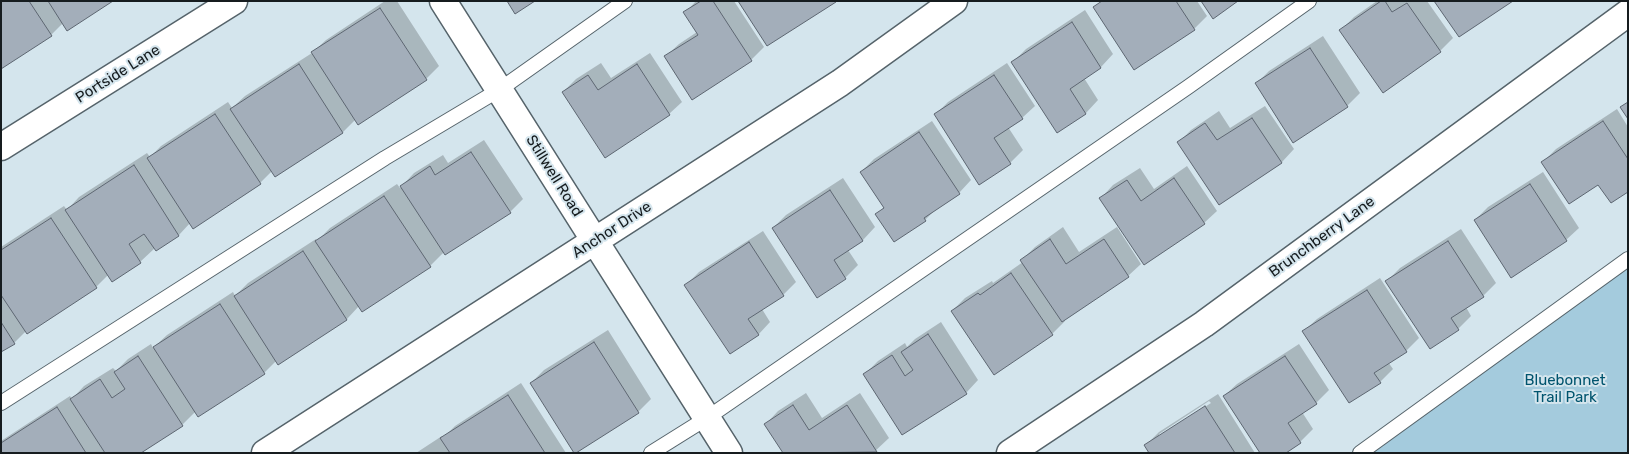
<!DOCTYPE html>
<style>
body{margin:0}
#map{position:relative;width:1629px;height:454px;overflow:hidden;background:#d4e5ed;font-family:Rubik,sans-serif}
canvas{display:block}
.frame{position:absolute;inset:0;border:2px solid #161c1f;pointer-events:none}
</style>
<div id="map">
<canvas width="1629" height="454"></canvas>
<div class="frame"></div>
</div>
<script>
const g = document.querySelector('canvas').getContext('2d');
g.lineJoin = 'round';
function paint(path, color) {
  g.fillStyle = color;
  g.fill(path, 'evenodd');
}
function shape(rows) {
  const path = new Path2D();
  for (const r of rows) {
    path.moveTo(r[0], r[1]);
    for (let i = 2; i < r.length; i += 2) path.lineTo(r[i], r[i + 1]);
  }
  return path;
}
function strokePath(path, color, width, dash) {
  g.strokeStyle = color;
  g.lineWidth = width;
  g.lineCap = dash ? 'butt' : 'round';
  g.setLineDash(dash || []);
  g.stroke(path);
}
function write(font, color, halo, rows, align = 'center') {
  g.font = font + ' Rubik,sans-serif';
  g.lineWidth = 4;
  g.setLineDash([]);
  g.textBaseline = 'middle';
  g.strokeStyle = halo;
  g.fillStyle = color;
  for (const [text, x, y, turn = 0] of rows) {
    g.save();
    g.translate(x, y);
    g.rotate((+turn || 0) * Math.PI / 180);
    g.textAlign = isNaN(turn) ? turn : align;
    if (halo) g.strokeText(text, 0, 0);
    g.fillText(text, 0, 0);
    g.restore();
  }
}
paint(shape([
 [1628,267,1628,453,1373,453]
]), '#a4cbdd');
paint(shape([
 [1,1,111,1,63,23,51,35],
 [385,1,397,1,439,66,426,79,359,123,356,119,343,132,276,176,272,171,260,183,190,223,179,235,156,250,155,248,140,262,108,275,96,287,26,331,14,343,1,351,1,247,64,206,67,210,79,197,147,153,150,157,161,146,228,102,232,108,245,96,312,53,326,40],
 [696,1,734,1,764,47,751,60,666,56,679,44,697,32,685,13],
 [1101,1,1197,1,1207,16,1194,29,1095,7],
 [1377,1,1427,1,1453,38,1440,51,1341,30,1354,17],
 [1085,10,1113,54,1101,67,1084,78,1098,100,1086,113,1058,131,1013,62,1026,49],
 [1323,36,1360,93,1347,106,1294,141,1256,84,1269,71],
 [650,53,682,102,669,114,563,92,576,79,601,63,611,78],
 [1007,63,1035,106,1022,118,1008,127,1023,150,1010,163,935,115,948,102],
 [1265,106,1294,149,1282,162,1220,204,1179,142,1191,130,1219,111,1230,128],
 [1617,109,1628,127,1628,191,1599,183,1543,162,1556,149],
 [932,121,971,180,959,193,937,208,925,220,894,240,877,214,884,207,861,172,874,159],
 [484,140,523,199,510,212,444,252,430,266,359,306,347,319,279,363,277,360,264,373,196,411,182,425,139,453,1,453,1,441,4,439,70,396,72,399,84,386,113,368,116,371,128,359,151,344,153,348,167,335,233,292,235,296,248,283,316,239,317,241,330,228,397,184,400,188,414,173,443,155,448,163],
 [1187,166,1217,211,1204,223,1101,198,1113,185,1140,168,1154,189],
 [1543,172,1579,228,1566,240,1475,220,1488,207],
 [843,178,875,227,863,240,848,250,858,265,845,278,773,228,786,215],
 [1063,227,1079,252,1117,227,1141,264,1128,276,1064,319,1065,321,1052,334,952,311,965,298,992,281,993,283,1023,262,1022,260,1035,247],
 [1461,229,1496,283,1483,296,1466,307,1471,316,1458,329,1430,347,1387,281,1400,268],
 [763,231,796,282,783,295,762,309,770,322,758,335,686,285,699,272],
 [1380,278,1419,338,1406,351,1388,362,1393,369,1380,382,1304,331,1317,319],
 [941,322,978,380,966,393,865,374,878,361,905,343,907,347,915,339],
 [608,330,651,399,638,412,531,383,544,370],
 [1299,344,1329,390,1316,403,1302,412,1313,429,1300,442,1224,396,1237,384],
 [521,383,566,453,416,453,442,436,443,438,455,426],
 [806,393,822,418,860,393,889,438,873,453,784,453,766,424,778,411],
 [1218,394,1255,453,1151,453,1146,445,1159,432],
 [1209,401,1211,403,1159,437,1159,434]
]), '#0003');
const building = shape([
 [1,1,29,1,52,36,1,69,1,1],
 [48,1,113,1,67,31,48,1],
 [507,1,535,1,515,14,507,1],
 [701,1,713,1,752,61,692,100,664,56,698,35,683,12,701,1],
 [738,1,836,1,836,2,767,46,738,1],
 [1102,1,1176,1,1195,30,1134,70,1093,7,1102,1],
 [1201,1,1238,1,1213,19,1201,1],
 [1381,1,1385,1,1392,12,1407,3,1441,52,1383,93,1339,30,1381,1],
 [1434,1,1513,1,1459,37,1434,1],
 [380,8,427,80,358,125,311,52,380,8],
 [1072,22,1101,68,1070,89,1086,114,1057,133,1011,62,1072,22],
 [1310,48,1348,107,1293,143,1255,83,1310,48],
 [299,64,343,133,275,177,230,109,299,64],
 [637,64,670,115,605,158,562,92,588,75,598,90,637,64],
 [994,75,1023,119,994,138,1011,164,979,185,934,114,994,75],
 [1628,102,1628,119,1620,107,1628,102],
 [215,114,261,184,193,229,147,158,215,114],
 [1252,118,1282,163,1219,205,1177,142,1205,123,1217,140,1252,118],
 [1603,121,1628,159,1628,192,1611,203,1598,185,1569,204,1541,162,1603,121],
 [919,132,960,194,924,218,926,221,894,242,875,214,884,208,860,172,919,132],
 [471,152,511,213,445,255,400,186,430,166,435,175,471,152],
 [134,165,179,236,156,251,144,234,129,244,141,263,112,282,65,210,134,165],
 [1174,178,1205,224,1144,265,1099,198,1127,180,1141,201,1174,178],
 [1530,184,1567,241,1511,278,1474,220,1530,184],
 [830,190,863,241,834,260,846,279,817,298,772,228,830,190],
 [384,196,431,267,362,312,315,241,384,196],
 [51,218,97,288,27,334,1,295,1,250,51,218],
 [1050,239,1066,264,1104,239,1129,277,1062,322,1020,260,1050,239],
 [1448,241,1484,297,1451,318,1459,330,1430,349,1385,281,1448,241],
 [749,242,784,296,748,319,759,335,730,354,684,285,749,242],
 [303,251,347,320,278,365,234,296,303,251],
 [1011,273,1053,335,994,375,951,311,978,293,980,295,1011,273],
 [1367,290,1407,352,1374,373,1381,383,1349,403,1302,331,1367,290],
 [220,304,265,374,198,417,153,347,220,304],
 [1,322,15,344,1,352,1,322],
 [928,334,967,394,902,435,863,374,892,355,905,376,913,370,901,352,928,334],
 [594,342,639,413,576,453,574,453,530,383,594,342],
 [138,356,183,426,141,453,105,453,70,399,100,379,112,398,125,389,114,372,138,356],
 [1285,356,1317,404,1288,423,1301,443,1286,453,1260,453,1223,396,1285,356],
 [508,395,545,453,450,453,440,438,508,395],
 [793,405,809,430,847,405,877,452,783,453,764,424,793,405],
 [1205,406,1235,453,1149,453,1144,445,1205,406],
 [57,407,86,453,1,453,1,443,57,407]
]);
paint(building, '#a3aeba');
strokePath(building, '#5d6671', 1);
const lane = shape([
 [1,403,385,158,499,90,625,1],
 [651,453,707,418,1188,87,1309,1],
 [1360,453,1628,259]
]);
const street = shape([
 [443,1,729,453],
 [1,147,234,1],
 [265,453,840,83,954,1],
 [1010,453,1204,324,1628,13]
]);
strokePath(lane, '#55636a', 16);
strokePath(street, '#55636a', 29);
strokePath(lane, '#fff', 14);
strokePath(street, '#fff', 26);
write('15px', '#161c1f', '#d4e5ed', [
 ["Portside Lane",118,74,-32],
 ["Stillwell Road",554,176,58],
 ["Anchor Drive",612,230,-33],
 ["Brunchberry Lane",1322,237,-36]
]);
write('15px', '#00546e', '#d4e5ed', [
 ["Bluebonnet",1565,381],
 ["Trail Park",1565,398]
]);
</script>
